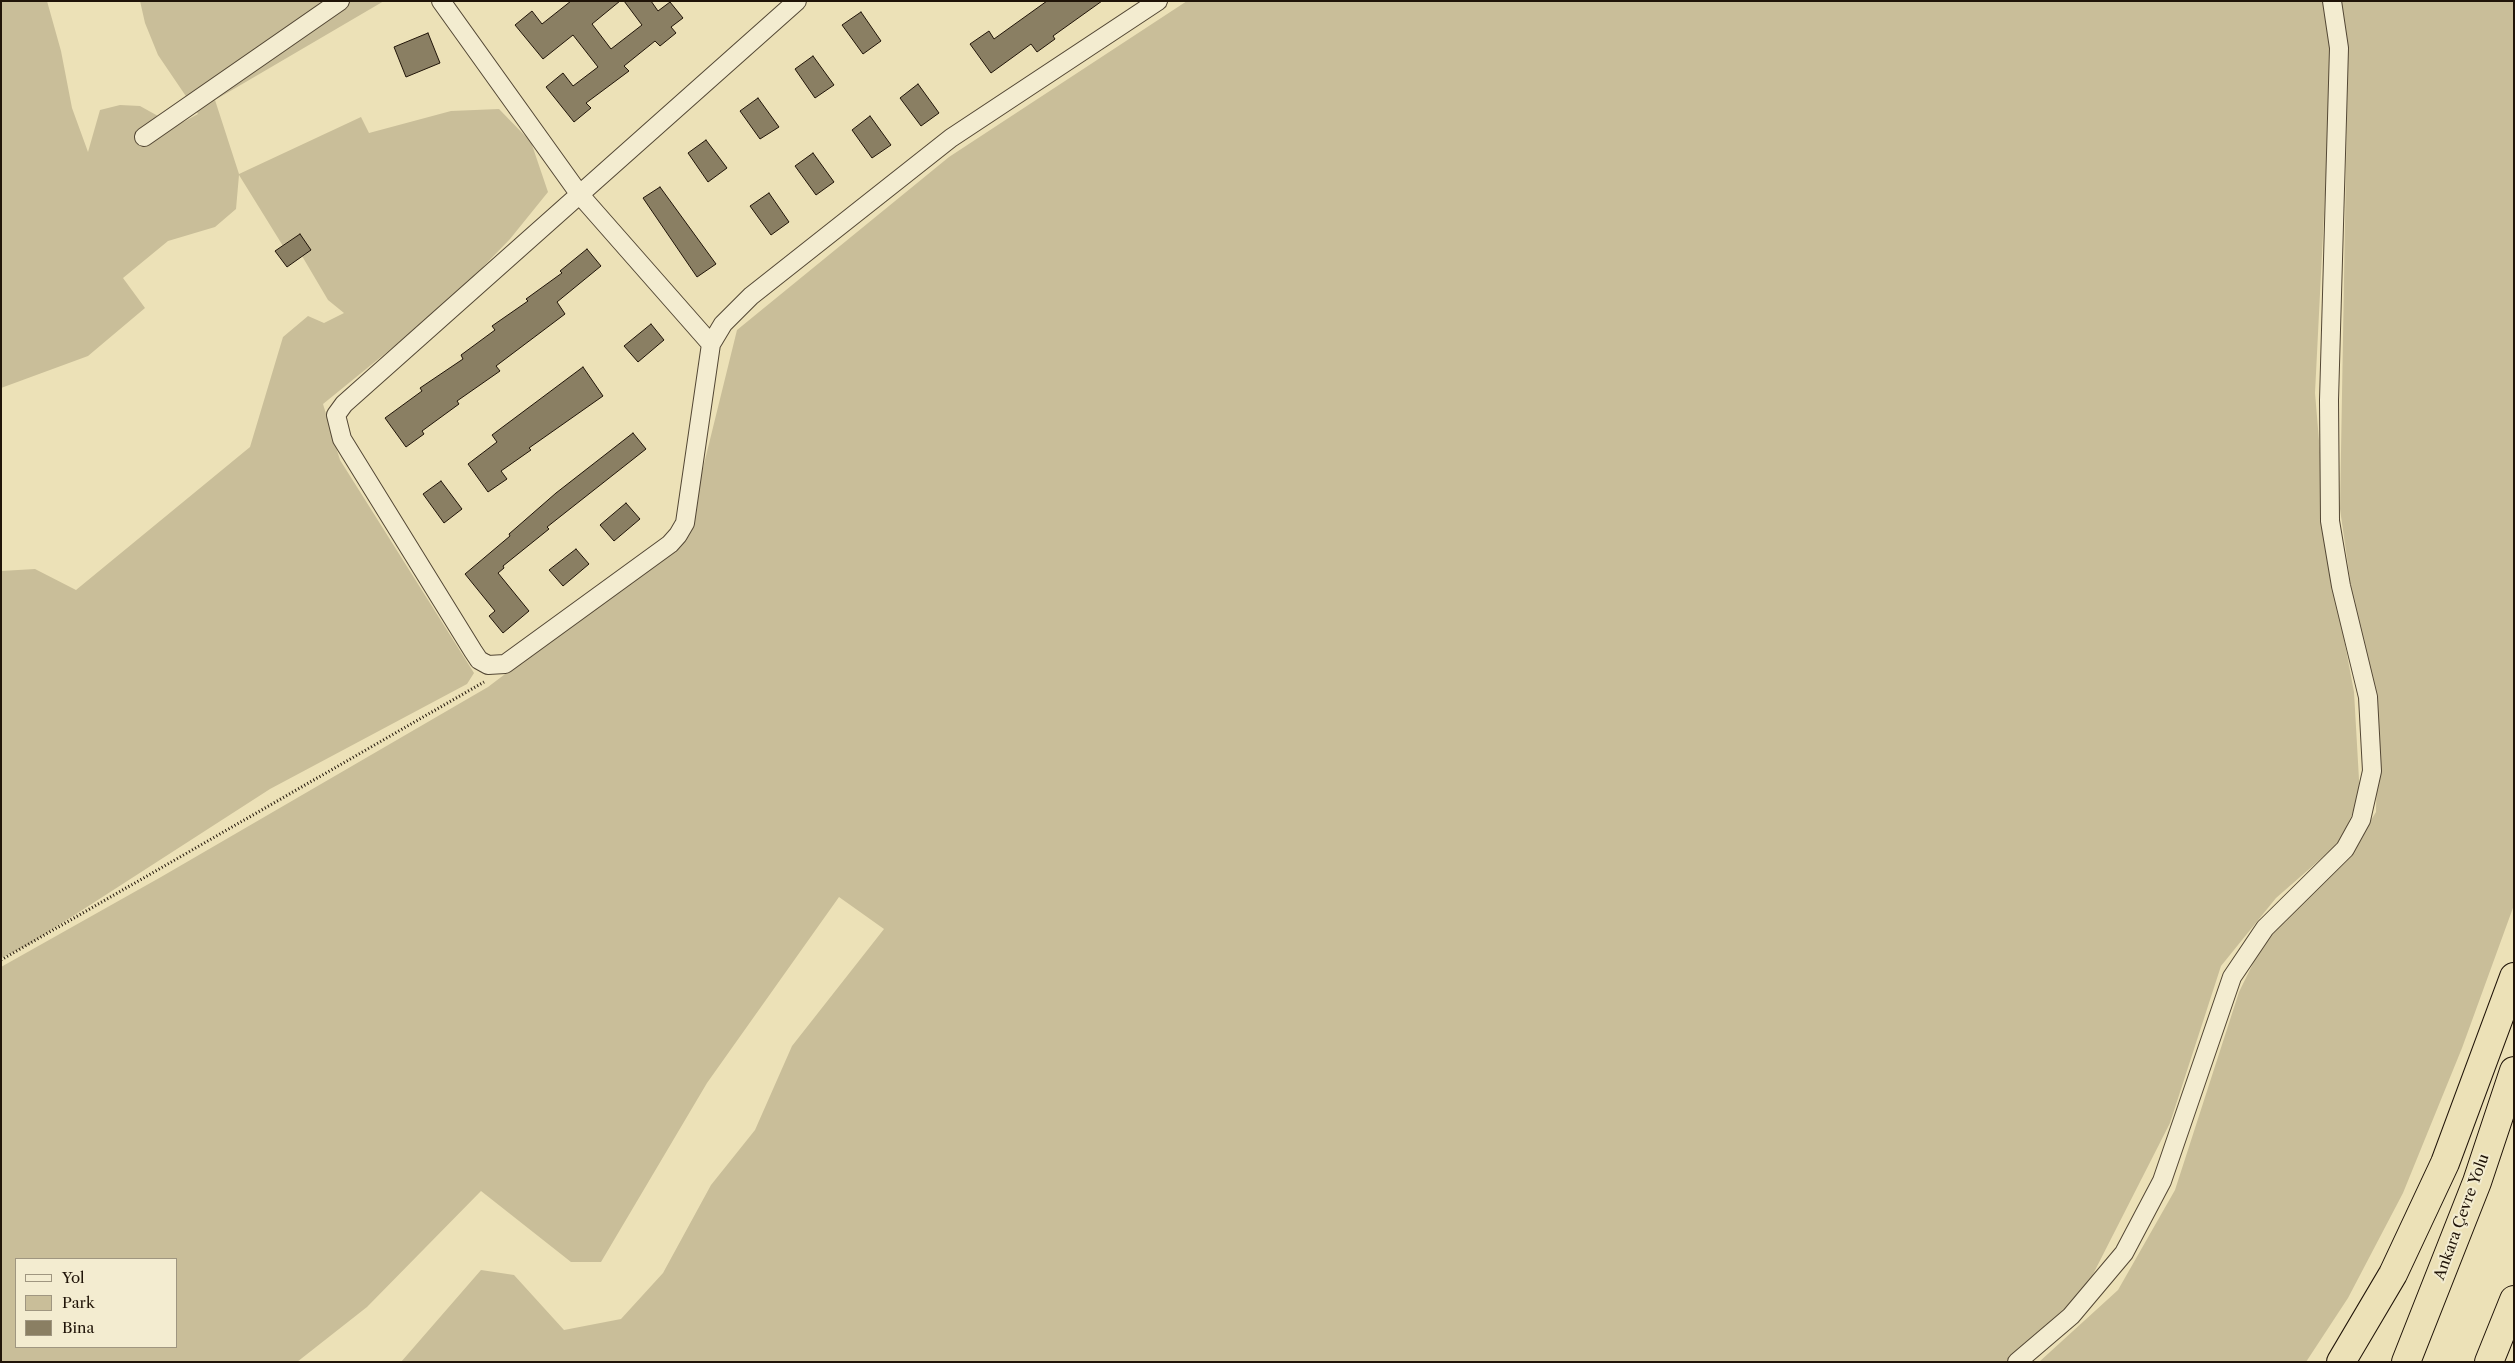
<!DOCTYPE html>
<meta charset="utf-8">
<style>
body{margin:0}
#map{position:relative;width:2515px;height:1363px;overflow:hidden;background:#ece1b7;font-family:"Libre Caslon Text",serif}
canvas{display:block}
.frame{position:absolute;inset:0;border:2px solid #201408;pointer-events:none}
.legend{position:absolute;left:15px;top:1258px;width:162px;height:90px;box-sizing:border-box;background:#f3ecd0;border:1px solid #9f9680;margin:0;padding:6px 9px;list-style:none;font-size:15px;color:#201408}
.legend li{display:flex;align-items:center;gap:10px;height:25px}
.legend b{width:25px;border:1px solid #9f9680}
</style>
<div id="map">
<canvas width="2515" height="1363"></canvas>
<div class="frame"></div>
<ul class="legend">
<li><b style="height:6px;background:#f3ecd0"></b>Yol</li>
<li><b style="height:14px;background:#c9be99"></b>Park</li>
<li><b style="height:14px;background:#8a7f63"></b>Bina</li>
</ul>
</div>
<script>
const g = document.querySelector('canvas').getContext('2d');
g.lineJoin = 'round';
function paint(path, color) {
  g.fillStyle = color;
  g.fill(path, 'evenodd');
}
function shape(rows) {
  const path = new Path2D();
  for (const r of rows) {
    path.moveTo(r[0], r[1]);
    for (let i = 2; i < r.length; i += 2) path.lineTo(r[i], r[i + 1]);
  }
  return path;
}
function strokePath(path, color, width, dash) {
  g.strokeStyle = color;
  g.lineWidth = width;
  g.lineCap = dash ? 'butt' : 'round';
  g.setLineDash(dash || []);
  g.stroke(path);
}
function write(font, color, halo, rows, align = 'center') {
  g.font = font + ' "Libre Caslon Text",serif';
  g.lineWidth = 4;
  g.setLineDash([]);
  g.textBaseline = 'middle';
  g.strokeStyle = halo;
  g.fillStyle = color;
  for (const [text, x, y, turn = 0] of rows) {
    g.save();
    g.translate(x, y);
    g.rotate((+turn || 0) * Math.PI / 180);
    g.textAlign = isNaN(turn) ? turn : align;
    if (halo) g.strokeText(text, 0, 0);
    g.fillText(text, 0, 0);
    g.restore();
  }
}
paint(shape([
 [1,1,47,1,61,51,72,108,88,152,100,110,120,105,140,106,176,126,198,114,158,55,145,23,140,1,384,1,215,100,239,174,361,117,369,133,451,111,499,109,531,142,548,192,510,239,451,300,323,404,340,460,474,673,467,684,270,789,28,945,1,958,1,571,35,569,76,590,250,447,283,337,308,316,324,323,344,313,328,300,302,256,300,234,283,246,239,175,236,209,215,227,168,241,123,278,145,308,88,356,1,388],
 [1187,1,2325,1,2333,35,2315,393,2323,488,2339,612,2354,692,2360,797,2339,843,2276,898,2221,966,2170,1123,2085,1290,2006,1362,401,1362,481,1270,514,1275,564,1330,621,1319,663,1273,711,1185,755,1130,792,1046,884,929,839,897,707,1083,601,1262,571,1262,481,1191,367,1307,297,1362,1,1362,1,967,161,877,488,687,686,537,737,330,949,157],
 [16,1259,176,1259,176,1347,16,1347],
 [2341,1,2514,1,2514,905,2462,1048,2403,1193,2348,1298,2306,1362,2039,1362,2118,1290,2175,1190,2239,992,2269,931,2346,861,2376,812,2378,710,2352,593,2340,509,2348,50]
]), '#c9be99');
const building = shape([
 [571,1,620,1,592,24,611,49,642,25,624,1,651,1,658,11,670,2,683,18,671,27,676,33,660,46,655,41,624,66,629,71,586,103,591,108,574,122,546,87,563,73,573,86,598,67,573,35,543,59,515,25,532,11,542,24,571,1],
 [1047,1,1102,1,1053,36,1055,39,1037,52,1031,44,991,73,970,44,989,31,994,39,1047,1],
 [861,12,881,41,863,54,842,25,861,12],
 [428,33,440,63,406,77,394,47,428,33],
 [813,56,834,85,815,98,795,69,813,56],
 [918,84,939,113,921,126,900,98,918,84],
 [758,98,779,127,760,139,740,111,758,98],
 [870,116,891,145,872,158,852,130,870,116],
 [706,140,727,168,708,182,688,153,706,140],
 [813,153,834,182,816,195,795,166,813,153],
 [660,187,716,264,697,277,643,198,660,187],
 [769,193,789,222,771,235,750,206,769,193],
 [300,234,311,250,287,267,275,251,300,234],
 [587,249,601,266,557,302,565,314,496,366,500,371,457,401,459,404,422,431,424,434,406,447,385,418,422,391,420,388,463,359,461,355,495,330,492,326,528,301,526,299,562,273,560,271,587,249],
 [651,324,664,340,638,362,624,346,651,324],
 [583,367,603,396,529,448,531,450,501,471,507,479,488,492,468,464,497,442,492,435,583,367],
 [633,433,646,449,547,527,549,529,503,566,504,568,498,573,529,611,503,633,489,616,495,611,465,574,510,536,509,534,556,493,633,433],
 [441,481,462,509,444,523,423,494,441,481],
 [626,503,640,519,614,541,600,525,626,503],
 [576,549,589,564,563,586,549,570,576,549]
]);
paint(building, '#8a7f63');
strokePath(building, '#201408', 1);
const street = shape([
 [441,1,580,195,711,344],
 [797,1,344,404,336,415,342,439,473,651,479,660,488,665,505,664,670,544,678,535,685,523,711,344,723,324,751,296,951,138,1158,1],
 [144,137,340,1],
 [2017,1362,2071,1316,2124,1253,2162,1181,2232,977,2265,928,2345,849,2361,820,2372,771,2368,697,2341,586,2330,521,2329,400,2339,48,2332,1]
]);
const highway = shape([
 [2341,1362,2393,1274,2445,1163,2514,977],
 [2406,1362,2477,1182,2514,1071],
 [2489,1362,2514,1300]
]);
strokePath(street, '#534734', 20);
strokePath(highway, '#201408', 30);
strokePath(shape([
 [1,960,484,682]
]), '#201408', 3, [1, 2.5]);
strokePath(street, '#f3ecd0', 18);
strokePath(highway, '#ece1b7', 28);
write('15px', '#201408', '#f3ecd0', [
 ["Ankara Çevre Yolu",2462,1217,-70]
]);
</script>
